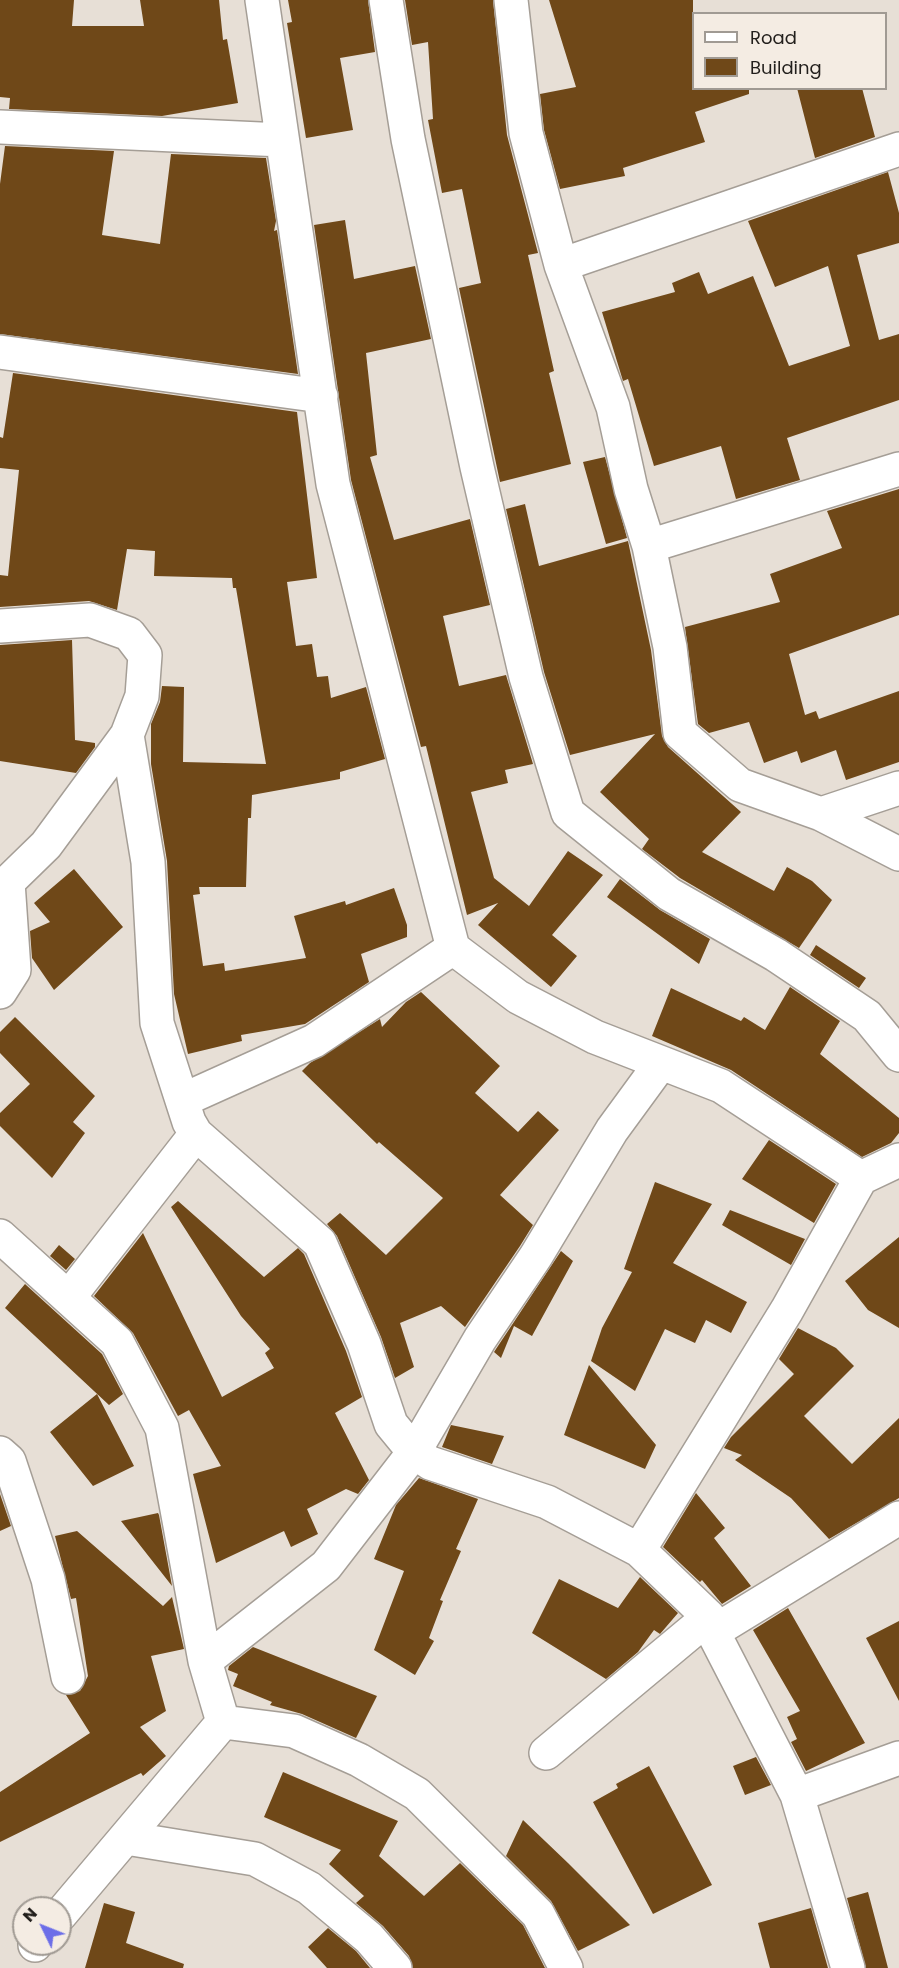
<!DOCTYPE html>
<style>
body{margin:0}
#map{position:relative;width:899px;height:1968px;overflow:hidden;background:#e7dfd6;font-family:Poppins,sans-serif}
canvas{display:block}
.legend{position:absolute;left:692px;top:12px;width:195px;height:78px;box-sizing:border-box;background:#f4ece3;border:2px solid #a09a93;margin:0;padding:8px 10px;list-style:none;font-size:18px;color:#221f1c}
.legend li{display:flex;align-items:center;gap:12px;height:30px}
.legend b{width:30px;border:2px solid #a09a93}
.north{position:absolute;left:12px;top:1896px;width:60px;height:60px;box-sizing:border-box;background:#f4ece3;border:2px solid #a09a93;border-radius:50%;rotate:313deg;font-size:16px;font-weight:700;line-height:24px;text-align:center;color:#221f1c}
.north::after{content:'';display:block;margin:auto;width:21px;height:27px;background:#6c6ee8;clip-path:polygon(50% 0,100% 100%,50% 72%,0 100%)}
</style>
<div id="map">
<canvas width="899" height="1968"></canvas>
<ul class="legend">
<li><b style="height:8px;background:#fff"></b>Road</li>
<li><b style="height:16px;background:#6f4818"></b>Building</li>
</ul>
<div class="north">N</div>
</div>
<script>
const g = document.querySelector('canvas').getContext('2d');
g.lineJoin = 'round';
function paint(path, color) {
  g.fillStyle = color;
  g.fill(path, 'evenodd');
}
function shape(rows) {
  const path = new Path2D();
  for (const r of rows) {
    path.moveTo(r[0], r[1]);
    for (let i = 2; i < r.length; i += 2) path.lineTo(r[i], r[i + 1]);
  }
  return path;
}
function strokePath(path, color, width, dash) {
  g.strokeStyle = color;
  g.lineWidth = width;
  g.lineCap = dash ? 'butt' : 'round';
  g.setLineDash(dash || []);
  g.stroke(path);
}
paint(shape([
 [0,0,74,0,72,26,144,26,140,0,219,0,223,40,227,39,238,103,162,116,9,109,10,98,0,97],
 [288,0,368,0,375,52,340,58,353,130,306,138,287,23,292,22],
 [405,0,493,0,507,135,538,253,528,255,554,371,549,373,571,464,500,482,459,288,481,283,462,189,442,193,428,120,433,119,428,42,412,45],
 [549,0,693,0,693,88,749,88,749,94,695,112,705,142,623,168,625,176,560,189,544,130,540,94,576,87],
 [797,88,862,88,875,137,815,158],
 [5,146,114,151,102,235,160,244,171,154,266,158,276,221,274,231,277,230,298,374,0,334,0,184],
 [888,172,899,213,899,243,857,255,879,340,899,334,899,400,787,438,800,480,736,499,721,446,654,466,628,379,623,381,602,312,675,292,672,283,699,272,708,294,753,276,789,366,850,346,828,266,775,287,748,221],
 [345,220,354,279,415,266,431,339,366,353,377,455,370,457,394,540,470,519,490,605,443,616,459,686,506,675,533,764,505,770,508,783,471,792,494,878,529,906,568,851,603,875,552,935,577,956,551,987,478,925,498,903,467,915,426,746,421,747,351,480,314,225],
 [13,373,297,412,317,578,287,582,296,646,312,644,317,677,328,676,331,698,366,687,385,759,340,772,340,779,252,795,251,818,248,818,246,887,199,887,200,894,193,895,203,966,224,963,225,971,306,958,294,916,345,901,346,905,394,888,407,925,407,937,361,954,369,982,305,1024,241,1035,242,1041,188,1054,174,994,167,861,151,764,151,724,160,702,162,686,184,687,183,762,266,764,236,588,233,588,232,578,154,576,155,551,127,549,117,610,89,601,0,607,0,575,8,576,19,470,0,468,0,437,3,438],
 [605,457,627,538,606,544,583,462],
 [899,489,899,615,789,654,805,715,816,711,819,719,899,691,899,762,846,780,836,750,801,763,797,751,764,763,749,722,709,733,698,724,685,627,780,602,770,574,842,548,827,511],
 [525,504,539,566,628,541,651,650,662,736,668,747,741,812,702,852,774,891,787,867,812,881,832,900,799,948,680,878,642,849,649,839,600,792,655,734,570,755,544,672,506,509],
 [72,640,75,740,95,743,95,747,76,773,0,761,0,645],
 [74,869,123,927,54,990,32,958,30,931,50,922,34,903],
 [620,879,660,910,710,939,699,964,607,897],
 [816,945,866,978,859,988,810,955],
 [790,987,840,1021,820,1054,899,1118,899,1133,891,1143,862,1157,731,1070,652,1036,671,988,741,1021,744,1017,765,1030],
 [421,992,500,1066,475,1093,518,1132,538,1111,559,1130,500,1195,533,1225,520,1246,465,1327,441,1306,400,1323,414,1367,395,1378,381,1337,337,1236,327,1224,340,1213,386,1255,443,1198,379,1142,377,1144,302,1071,310,1063,380,1019,382,1027,406,1002],
 [15,1017,95,1096,73,1122,85,1133,52,1178,0,1126,0,1113,30,1084,0,1053,0,1032],
 [769,1140,836,1184,814,1223,742,1179],
 [655,1182,712,1204,673,1263,747,1302,731,1333,706,1320,695,1343,665,1329,635,1391,591,1361,602,1328,632,1272,624,1269],
 [178,1201,264,1277,298,1248,304,1254,346,1351,362,1397,335,1413,369,1480,358,1494,346,1489,307,1509,318,1534,291,1547,284,1531,216,1563,193,1474,221,1466,189,1410,178,1416,133,1333,94,1296,143,1233,222,1397,274,1368,265,1353,270,1349,241,1316,171,1207],
 [730,1210,805,1239,791,1265,722,1225],
 [899,1237,899,1328,868,1310,845,1281],
 [59,1245,75,1259,66,1270,50,1256],
 [561,1251,573,1261,532,1336,514,1326,501,1358,494,1352],
 [25,1284,102,1354,123,1394,109,1405,5,1308],
 [798,1328,836,1348,854,1366,804,1416,852,1464,899,1418,899,1498,829,1539,791,1498,735,1460,742,1455,724,1448,731,1437,794,1374,779,1359],
 [589,1365,656,1445,645,1469,564,1435],
 [97,1394,134,1466,93,1486,50,1432],
 [451,1425,504,1436,492,1464,442,1447],
 [419,1478,478,1499,456,1549,461,1551,440,1600,443,1601,429,1638,434,1641,415,1675,374,1650,404,1571,374,1559,396,1505],
 [696,1493,725,1528,714,1538,751,1586,722,1604,702,1580,700,1582,663,1547],
 [0,1494,11,1526,0,1531],
 [158,1513,159,1515,172,1586,121,1521],
 [77,1531,163,1606,172,1597,184,1649,151,1656,166,1711,140,1727,166,1756,143,1776,141,1773,0,1842,0,1792,90,1733,66,1695,80,1691,88,1676,76,1598,71,1599,55,1536],
 [640,1577,678,1613,660,1634,654,1630,638,1652,606,1679,532,1633,559,1579,618,1608],
 [788,1608,865,1743,806,1771,791,1742,797,1739,787,1717,800,1711,753,1630],
 [899,1621,899,1701,866,1638],
 [253,1647,377,1696,356,1738,302,1714,270,1705,272,1702,233,1686,238,1674,228,1670,229,1666],
 [756,1757,771,1785,745,1795,733,1766],
 [649,1766,712,1885,653,1914,593,1802,618,1788,616,1784],
 [283,1772,398,1821,379,1856,424,1896,460,1863,523,1925,545,1968,413,1968,409,1956,383,1926,356,1903,364,1896,329,1864,341,1850,264,1817],
 [523,1820,568,1863,630,1925,578,1951,551,1901,506,1856],
 [868,1892,888,1968,866,1968,847,1898],
 [104,1903,135,1912,126,1943,184,1964,183,1968,85,1968],
 [811,1908,828,1968,770,1968,758,1923],
 [328,1928,356,1951,370,1968,327,1968,308,1947]
]), '#6f4818');
const minor = shape([
 [262,0,333,484,453,948,518,997,595,1037,721,1086,861,1178],
 [386,0,408,139,477,467,526,677,568,813,669,894,776,955,867,1016,899,1055],
 [511,0,526,133,561,265,613,407,631,489,649,546,670,647,680,733,740,785,821,814,899,854],
 [0,127,282,140],
 [561,265,899,149],
 [0,352,321,396],
 [649,546,899,469],
 [0,626,90,620,129,634,145,655,142,696,127,735,46,845,8,882,0,885],
 [127,735,148,862,157,1023,189,1122,196,1134,320,1243,364,1344,391,1424,414,1452,430,1463,547,1502,639,1550,709,1617,713,1632,797,1795,848,1968],
 [821,814,899,788],
 [0,992,14,970,8,882],
 [183,1100,314,1041,453,948],
 [0,1236,117,1342,162,1428,205,1661,223,1722],
 [69,1297,196,1134],
 [0,1453,9,1461,48,1579,68,1677],
 [639,1550,787,1310,861,1178,899,1160],
 [713,1632,899,1518],
 [205,1661,326,1566,414,1452,480,1339,536,1256,612,1130,661,1063],
 [223,1722,294,1731,359,1760,417,1794,538,1914,566,1968],
 [546,1753,709,1617],
 [797,1795,899,1758],
 [126,1838,255,1859,309,1888,369,1938,395,1968],
 [60,1915,223,1722],
 [35,1945,35,1944]
]);
strokePath(minor, '#a59e96', 36);
strokePath(minor, '#fff', 33);
</script>
